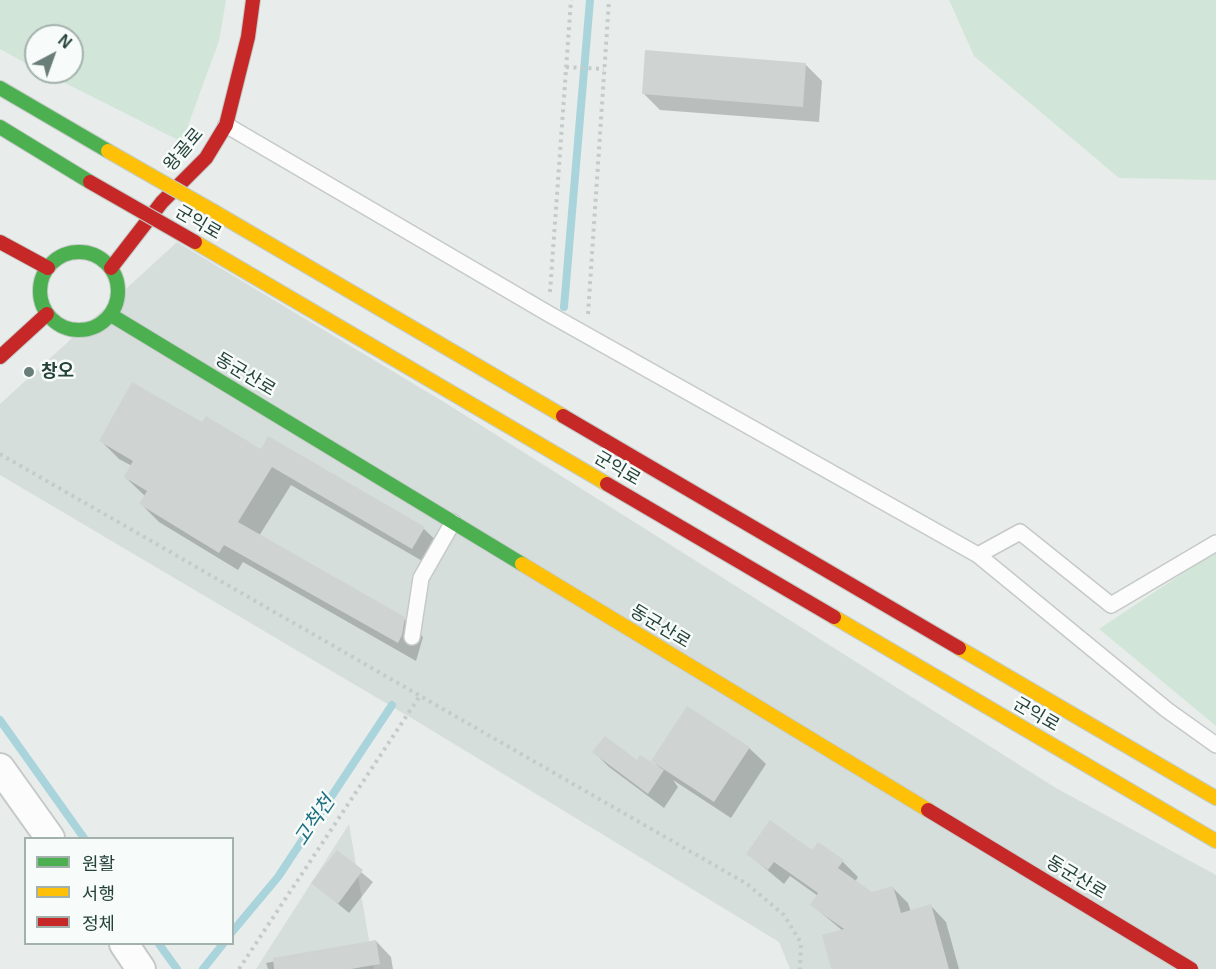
<!DOCTYPE html>
<meta charset="utf-8">
<style>
body{margin:0}
#map{position:relative;width:1216px;height:969px;overflow:hidden;background:#e8edeb;font-family:Helvetica,"Noto Sans KR",sans-serif}
canvas{display:block}
.legend{position:absolute;left:24px;top:837px;width:210px;height:108px;box-sizing:border-box;background:#f7fbf9;border:2px solid #a3b1ad;margin:0;padding:8px 10px;list-style:none;font-size:18px;color:#24423a}
.legend li{display:flex;align-items:center;gap:12px;height:30px}
.legend b{width:30px;border:2px solid #a3b1ad}
.north{position:absolute;left:24px;top:24px;width:60px;height:60px;box-sizing:border-box;background:#f7fbf9;border:2px solid #a3b1ad;border-radius:50%;rotate:41deg;font-size:16px;font-weight:700;line-height:24px;text-align:center;color:#24423a}
.north::after{content:'';display:block;margin:auto;width:21px;height:27px;background:#697e78;clip-path:polygon(50% 0,100% 100%,50% 72%,0 100%)}
</style>
<div id="map">
<canvas width="1216" height="969"></canvas>
<ul class="legend">
<li><b style="height:8px;background:#4caf50"></b>원활</li>
<li><b style="height:8px;background:#ffc107"></b>서행</li>
<li><b style="height:8px;background:#c62828"></b>정체</li>
</ul>
<div class="north">N</div>
</div>
<script>
const g = document.querySelector('canvas').getContext('2d');
g.lineJoin = 'round';
function paint(path, color) {
  g.fillStyle = color;
  g.fill(path, 'evenodd');
}
function shape(rows) {
  const path = new Path2D();
  for (const r of rows) {
    if (r.length === 3) {
      path.moveTo(r[0] + r[2], r[1]);
      path.arc(r[0], r[1], r[2], 0, 2 * Math.PI);
      continue;
    }
    path.moveTo(r[0], r[1]);
    for (let i = 2; i < r.length; i += 2) path.lineTo(r[i], r[i + 1]);
  }
  return path;
}
function strokePath(path, color, width, dash) {
  g.strokeStyle = color;
  g.lineWidth = width;
  g.lineCap = dash ? 'butt' : 'round';
  g.setLineDash(dash || []);
  g.stroke(path);
}
function write(font, color, halo, rows, align = 'center') {
  g.font = font + ' Helvetica,"Noto Sans KR",sans-serif';
  g.lineWidth = 5;
  g.setLineDash([]);
  g.textBaseline = 'middle';
  g.strokeStyle = halo;
  g.fillStyle = color;
  for (const [text, x, y, turn = 0] of rows) {
    g.save();
    g.translate(x, y);
    g.rotate((+turn || 0) * Math.PI / 180);
    g.textAlign = isNaN(turn) ? turn : align;
    if (halo) g.strokeText(text, 0, 0);
    g.fillText(text, 0, 0);
    g.restore();
  }
}
paint(shape([
 [177,242,444,402,1056,788,1216,875,1216,969,790,969,779,942,423,725,0,475,0,404],
 [349,824,374,969,256,969]
]), '#d6dedb');
paint(shape([
 [0,0,226,0,219,41,182,142,43,72,72,72,72,36,36,36,36,69,0,49],
 [949,0,1216,0,1216,180,1119,178,974,56],
 [1216,551,1216,726,1099,629]
]), '#d1e6d8');
paint(shape([
 [806,65,822,81,819,122,660,110,643,93],
 [203,424,261,452,269,438,424,529,443,547,431,566,291,485,259,536,404,619,423,637,416,661,243,562,238,570,159,522,141,504,145,496,125,477,132,466,119,459,100,440],
 [749,748,766,764,731,818,673,780,678,787,664,808,609,767,594,752,660,768,653,761],
 [337,852,373,882,349,913,313,883],
 [812,852,843,862,858,877,855,882,872,894,893,888,908,903,911,912,931,906,946,922,959,969,833,969,843,931,812,905,818,896,790,876,784,884,748,854],
 [376,941,391,957,393,969,268,969,266,963]
]), '#0003');
strokePath(shape([
 [564,307,590,0],
 [0,720,84,838],
 [232,932,278,877,392,705],
 [159,944,177,969],
 [203,969,223,944]
]), '#a9d4db', 8);
paint(shape([
 [645,50,806,63,803,107,642,94],
 [132,382,202,422,206,416,261,449,268,436,425,527,412,549,272,467,238,522,405,617,402,635,398,643,224,545,219,553,139,504,147,491,124,477,133,461,99,441],
 [687,706,750,747,714,802,651,761],
 [605,736,637,760,640,755,664,770,648,794,592,752],
 [770,820,812,850,818,842,844,860,838,868,872,892,893,886,901,913,931,904,949,969,831,969,822,935,844,929,810,905,818,893,774,862,768,870,746,854],
 [337,850,363,870,338,904,311,883],
 [376,940,380,964,351,969,274,969,273,958]
]), '#cfd4d2');
const lane = shape([
 [226,125,549,314,978,555,1167,710,1216,745],
 [978,555,1020,532,1111,605,1216,543],
 [412,637,421,578,453,522]
]);
const street = shape([
 [0,768,50,838],
 [124,944,141,969]
]);
const fast = shape([
 [0,88,108,151],
 [0,127,90,182],
 [79,291,39],
 [111,315,522,564]
]);
const slow = shape([
 [213,211,563,416],
 [195,242,607,484],
 [522,564,928,810],
 [834,617,1216,841],
 [959,648,1216,798]
]);
const jam = shape([
 [0,242,48,268],
 [111,268,162,202,206,158,226,125,248,37,253,0],
 [0,357,47,314],
 [563,416,959,648],
 [607,484,834,617],
 [928,810,1191,969]
]);
strokePath(lane, '#c5cac8', 18);
strokePath(street, '#c5cac8', 32);
strokePath(fast, '#c3cbc8', 16);
strokePath(slow, '#c3cbc8', 16);
strokePath(jam, '#c3cbc8', 16);
strokePath(shape([
 [566,67,604,69],
 [550,292,571,0],
 [588,314,609,0],
 [0,454,747,884,784,915,801,943,800,969],
 [239,969,419,697]
]), '#c3ccca', 4, [3, 4.5]);
strokePath(lane, '#fcfcfc', 15);
strokePath(street, '#fcfcfc', 28);
strokePath(fast, '#4caf50', 14);
strokePath(slow, '#ffc107', 14);
strokePath(jam, '#c62828', 14);
const slowBridge = shape([
 [108,151,213,211]
]);
const jamBridge = shape([
 [90,182,195,242]
]);
strokePath(slowBridge, '#c3ccc9', 16, []);
strokePath(jamBridge, '#c3ccc9', 16, []);
strokePath(slowBridge, '#ffc107', 14);
strokePath(jamBridge, '#c62828', 14);
for (const [x, y, r, color] of [
 [29,372,6,"#697e78"]
]) {
  const dot = new Path2D();
  dot.arc(x, y, r, 0, 2 * Math.PI);
  g.fillStyle = color;
  g.fill(dot);
  strokePath(dot, '#f7fbf9', 2);
}
write('18px', '#24423a', '#f7fbf9', [
 ["왕골로",184,150,-50],
 ["군익로",198,223,30],
 ["동군산로",245,375,31],
 ["군익로",617,469,30],
 ["동군산로",660,627,31],
 ["군익로",1036,715,30],
 ["동군산로",1076,878,31]
]);
write('bold 18px', '#24423a', '#f7fbf9', [
 ["창오",41,372]
], 'left');
write('italic 20px', '#1c6f80', '#f7fbf9', [
 ["고척천",315,821,-56]
]);
</script>
